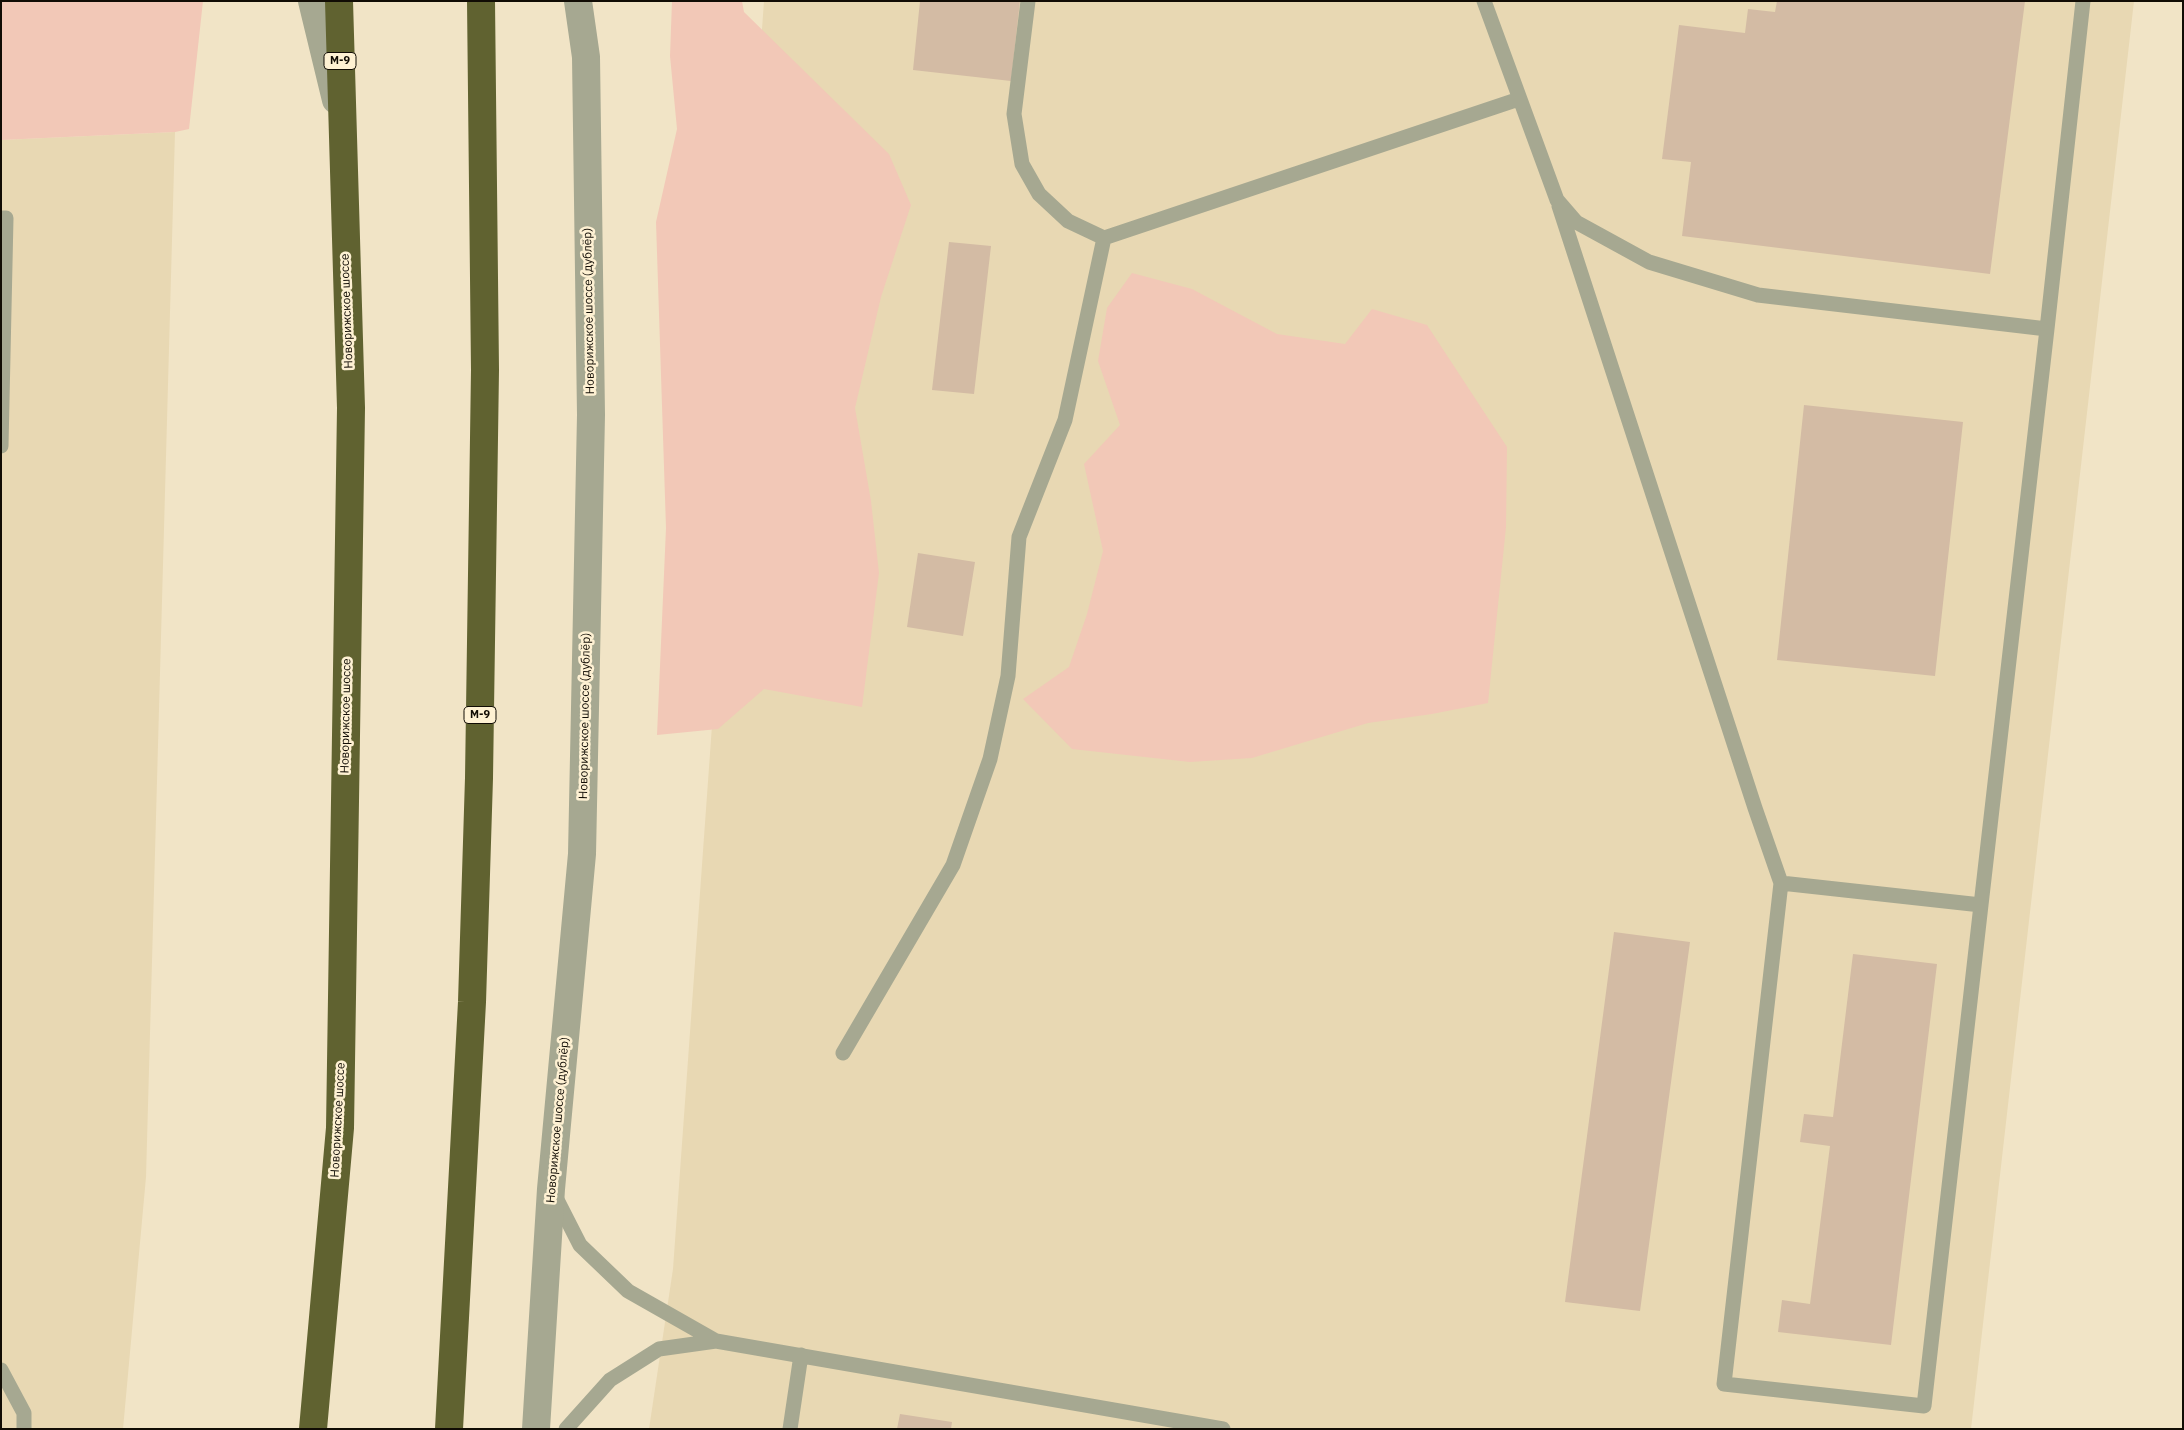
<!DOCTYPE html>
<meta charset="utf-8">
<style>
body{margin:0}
#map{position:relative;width:2184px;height:1430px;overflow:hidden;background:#f1e4c6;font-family:"IBM Plex Sans",sans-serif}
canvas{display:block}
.frame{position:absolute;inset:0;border:2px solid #110c04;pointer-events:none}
</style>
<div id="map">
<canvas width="2184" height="1430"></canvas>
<div class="frame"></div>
</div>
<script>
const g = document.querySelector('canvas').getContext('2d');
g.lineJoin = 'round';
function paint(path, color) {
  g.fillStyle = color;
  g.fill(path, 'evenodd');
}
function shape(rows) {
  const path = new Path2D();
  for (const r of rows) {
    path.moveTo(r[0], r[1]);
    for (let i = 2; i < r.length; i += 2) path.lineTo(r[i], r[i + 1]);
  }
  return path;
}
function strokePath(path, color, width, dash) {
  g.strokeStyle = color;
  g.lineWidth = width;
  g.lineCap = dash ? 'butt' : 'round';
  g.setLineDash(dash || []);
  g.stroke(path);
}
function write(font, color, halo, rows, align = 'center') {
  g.font = font + ' "IBM Plex Sans",sans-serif';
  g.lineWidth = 5;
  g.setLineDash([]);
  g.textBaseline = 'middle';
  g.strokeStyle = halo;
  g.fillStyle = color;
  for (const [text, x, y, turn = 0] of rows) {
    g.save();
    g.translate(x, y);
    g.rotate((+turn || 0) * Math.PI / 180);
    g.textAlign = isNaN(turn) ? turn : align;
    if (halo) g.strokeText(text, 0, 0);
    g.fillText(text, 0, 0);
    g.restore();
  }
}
paint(shape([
 [764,1,2134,1,1971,1429,649,1429,673,1269],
 [175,132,146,1177,123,1429,1,1429,1,140]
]), '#e8d8b3');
paint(shape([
 [1,1,203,1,189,129,175,132,1,140],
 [672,1,742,1,744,12,889,154,911,205,881,297,855,408,871,501,879,573,862,707,764,689,718,729,657,735,666,528,656,222,677,129,670,56],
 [1132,273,1192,289,1277,334,1345,344,1372,309,1427,325,1507,447,1506,527,1488,703,1432,714,1368,723,1252,758,1190,762,1072,749,1023,699,1069,667,1087,614,1103,551,1084,464,1120,425,1098,361,1107,308]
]), '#f2c8b7');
paint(shape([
 [920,1,1020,1,1011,81,913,70],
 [1777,1,2025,1,1990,274,1682,236,1691,162,1662,159,1679,25,1745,33,1748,9,1775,12],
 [949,242,991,246,974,394,932,390],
 [1804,405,1963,422,1935,676,1777,660],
 [918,553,975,562,963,636,907,627],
 [1614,932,1690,942,1640,1311,1565,1302],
 [1853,954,1937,964,1891,1345,1778,1332,1782,1300,1810,1304,1830,1146,1800,1142,1804,1114,1833,1117],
 [900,1414,952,1422,951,1429,897,1429]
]), '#d3bba4');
strokePath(shape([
 [1028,1,1014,114,1022,164,1039,194,1068,221,1104,238,1519,99],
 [1484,1,1557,200,1576,222,1649,262,1758,295,2047,329,2083,1],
 [1559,206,1755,808,1781,883],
 [1,218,6,218,1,446],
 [1981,905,1781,883,1724,1384,1924,1406,1981,905,2047,329],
 [843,1053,953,865,990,759,1008,676,1019,537,1065,420,1104,238],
 [555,1196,580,1245,628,1291,716,1341],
 [1,1370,24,1413,24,1429],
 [566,1429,610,1380,659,1349,716,1341,1223,1429],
 [790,1429,801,1355]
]), '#a6a891', 15);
strokePath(shape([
 [312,1,336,100],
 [536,1429,551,1189,582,854,591,415,586,57,578,1]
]), '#a6a891', 28);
strokePath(shape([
 [313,1429,340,1128,351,408,339,1],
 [449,1429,472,1002,479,778,485,370,481,1]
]), '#606230', 28);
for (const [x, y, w] of [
 [340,61,32],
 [480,715,32]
]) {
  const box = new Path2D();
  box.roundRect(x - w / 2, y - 8.5, w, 17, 4);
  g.fillStyle = '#fef1d3';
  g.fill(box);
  strokePath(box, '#110c04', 1);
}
write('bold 11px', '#110c04', null, [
 ["М-9",340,61],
 ["М-9",480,715]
]);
write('12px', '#110c04', '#fef1d3', [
 ["Новорижское шоссе",347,311,-92],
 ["Новорижское шоссе (дублёр)",589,311,-91],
 ["Новорижское шоссе",346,716,-89],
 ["Новорижское шоссе (дублёр)",585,716,-89],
 ["Новорижское шоссе",338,1120,-87],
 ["Новорижское шоссе (дублёр)",558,1120,-85]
]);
</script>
